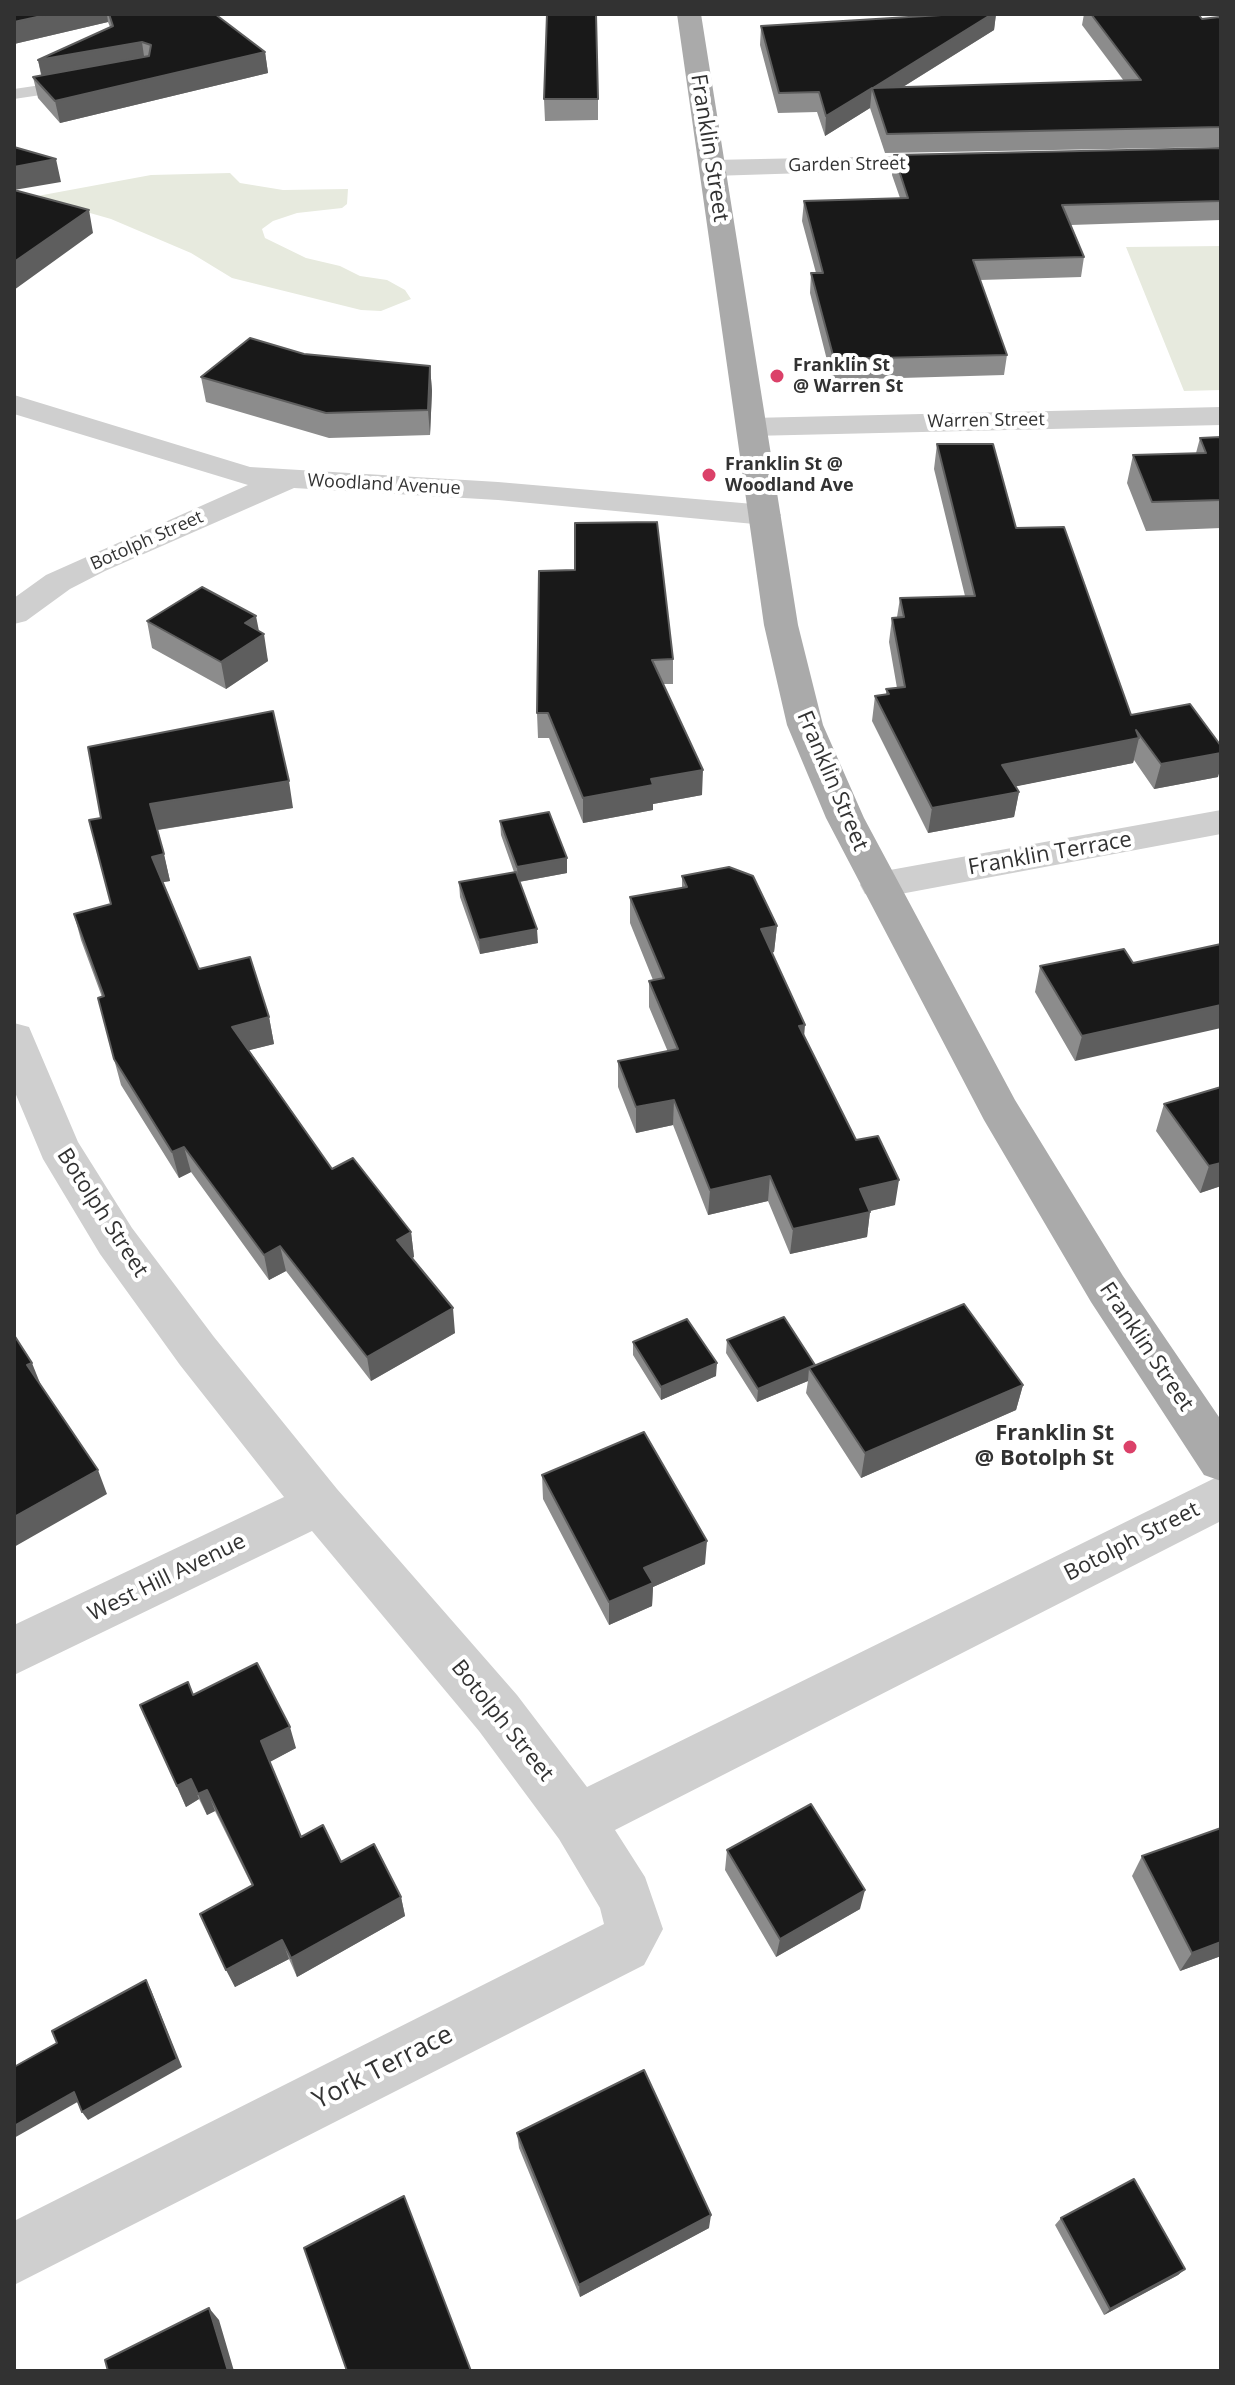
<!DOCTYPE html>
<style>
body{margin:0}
#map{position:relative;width:1235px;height:2385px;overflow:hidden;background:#fff;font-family:"Open Sans",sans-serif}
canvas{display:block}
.frame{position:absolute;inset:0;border:16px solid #323232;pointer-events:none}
</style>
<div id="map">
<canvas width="1235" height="2385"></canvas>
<div class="frame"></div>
</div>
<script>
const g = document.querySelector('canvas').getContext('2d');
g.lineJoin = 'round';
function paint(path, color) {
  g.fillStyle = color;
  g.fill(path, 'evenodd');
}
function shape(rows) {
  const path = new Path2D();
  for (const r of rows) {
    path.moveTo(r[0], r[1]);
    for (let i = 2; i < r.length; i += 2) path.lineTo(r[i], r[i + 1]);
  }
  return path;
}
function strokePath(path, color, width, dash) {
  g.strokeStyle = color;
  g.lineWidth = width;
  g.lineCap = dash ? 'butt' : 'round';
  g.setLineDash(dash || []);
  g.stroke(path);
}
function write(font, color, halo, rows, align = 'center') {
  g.font = font + ' "Open Sans",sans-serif';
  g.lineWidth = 8;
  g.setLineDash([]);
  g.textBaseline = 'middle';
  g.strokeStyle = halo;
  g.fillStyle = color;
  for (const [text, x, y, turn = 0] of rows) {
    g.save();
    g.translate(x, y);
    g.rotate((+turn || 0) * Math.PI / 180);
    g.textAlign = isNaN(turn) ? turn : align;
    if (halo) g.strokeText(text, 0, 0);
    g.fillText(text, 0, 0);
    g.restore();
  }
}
paint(shape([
 [230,173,240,183,283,190,348,189,347,204,342,208,297,213,273,221,262,229,265,238,306,258,340,266,360,276,387,280,405,290,411,299,381,311,361,310,232,278,191,253,111,219,90,213,44,217,32,197,151,175],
 [1221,246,1221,390,1184,391,1126,247]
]), '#e7eade');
paint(shape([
 [75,80,81,81,81,89,14,99,14,89,75,80]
]), '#cfcfcf');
paint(shape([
 [955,155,968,163,964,168,712,176,699,168,712,160,955,155],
 [14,395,250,467,498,482,765,505,776,508,781,515,776,522,765,525,498,500,294,488,105,571,70,589,26,621,14,624,14,598,46,575,248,485,14,414,14,395],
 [1221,407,1221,425,751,436,740,433,736,427,740,421,751,418,1221,407],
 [1221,810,1221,834,879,898,865,894,860,885,865,876,879,872,1221,810],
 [14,1023,29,1027,78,1142,132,1228,214,1337,337,1489,517,1695,587,1787,1221,1475,1221,1521,615,1830,645,1877,663,1929,644,1965,14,2285,14,2221,604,1924,600,1908,559,1839,479,1731,312,1531,14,1675,14,1625,284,1497,180,1365,100,1254,43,1159,14,1090,14,1023]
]), '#cfcfcf');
paint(shape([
 [677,14,701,14,798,625,823,725,864,818,1015,1100,1123,1276,1221,1420,1221,1481,1204,1475,1091,1302,984,1120,826,818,787,725,764,625,677,14]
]), '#aaa');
paint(shape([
 [14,14,215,14,265,52,268,73,60,123,38,98,33,77,41,75,38,60,110,27,108,22,14,44],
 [958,14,996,14,994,30,903,87,1124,81,1082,25,1084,14,1198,14,1202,19,1221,19,1221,147,885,153,870,108,825,136,817,112,778,113,760,45,761,26],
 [544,99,598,99,598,120,545,121],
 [1221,148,1221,220,1071,225,1084,257,1081,277,980,280,1007,355,1004,375,832,380,810,293,811,273,816,273,802,221,804,201,900,198,892,175,894,155],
 [304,354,430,366,432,391,430,435,329,438,206,402,201,377],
 [1221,437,1221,528,1146,531,1127,483,1133,455,1196,453,1200,438],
 [937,444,1016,528,1131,715,1218,777,1154,789,1134,760,1133,763,1016,786,1019,792,1014,817,928,833,872,721,875,696,886,694,886,689,897,688,889,642,892,618,897,617,900,598,965,596,934,469],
 [539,571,673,659,673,684,663,684,702,795,653,804,653,810,583,823,549,738,538,738,537,713],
 [147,621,259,631,268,661,226,689,152,648],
 [293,808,158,830,170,881,163,882,199,969,269,1017,274,1044,249,1050,332,1169,411,1232,414,1257,412,1258,455,1333,371,1381,286,1271,269,1280,191,1172,179,1178,121,1085,114,1059,102,997,81,940,74,914,111,904,101,818],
 [500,821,567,858,567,873,519,882,538,943,480,954,460,897,459,882,514,872,501,835],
 [682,876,777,926,774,952,772,953,804,1036,856,1140,895,1205,870,1211,867,1237,790,1254,768,1201,708,1215,673,1125,636,1133,618,1087,618,1061,668,1052,649,1007,649,981,653,980,630,923,630,897,682,888],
 [1124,949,1075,1061,1035,992,1040,966],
 [1221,1087,1221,1186,1200,1193,1156,1131,1164,1104],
 [727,1340,815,1366,1023,1385,1016,1410,861,1478,806,1393,808,1381,757,1402,726,1353],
 [633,1342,716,1376,661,1400,633,1355],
 [542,1475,705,1564,653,1587,652,1606,609,1625,543,1499],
 [193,1695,296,1748,269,1762,301,1837,341,1862,401,1897,405,1916,297,1977,289,1959,235,1987,200,1914,252,1886,215,1811,207,1815,199,1799,186,1807,140,1705],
 [1221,1828,1221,1956,1180,1971,1132,1876,1142,1856],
 [727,1850,860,1909,776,1957,725,1870],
 [517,2133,709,2228,580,2297,519,2148],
 [1061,2218,1185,2269,1178,2275,1104,2315,1055,2225]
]), '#8c8c8c');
paint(shape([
 [51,14,107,14,108,22,14,44,14,22],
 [992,14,996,14,994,30,877,103,873,88],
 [142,42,145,63,43,81,38,60],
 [265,52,268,73,60,123,55,101],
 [872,88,870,108,825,136,826,116],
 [56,159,61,182,14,190,14,167],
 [89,210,93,233,14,290,14,262],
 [430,366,432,391,430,435,428,410],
 [256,616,260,636,264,634,268,661,226,689,221,662,245,623],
 [1139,738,1133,763,998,790,1002,765],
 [1221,753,1221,767,1218,777,1154,789,1161,764],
 [703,770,702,795,653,804,653,810,583,823,583,798,651,779],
 [289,781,293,808,156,830,150,804],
 [1019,792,1014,817,928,833,932,808],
 [164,854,170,881,158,883,152,857],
 [567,858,567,873,518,882,517,867],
 [777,926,774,952,759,955,761,929],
 [537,929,538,943,480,954,479,940],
 [1221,1005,1221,1028,1075,1061,1082,1036],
 [269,1017,274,1044,238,1053,232,1027],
 [805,1025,803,1050,799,1026],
 [674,1100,673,1125,636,1133,636,1107],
 [184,1147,191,1172,179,1178,172,1152],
 [1221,1163,1221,1186,1200,1193,1209,1166],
 [770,1176,768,1201,708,1215,710,1190],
 [899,1180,895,1205,857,1214,860,1189],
 [870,1212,867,1237,790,1254,793,1229],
 [411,1232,414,1257,400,1265,397,1240],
 [280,1246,286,1271,269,1280,264,1255],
 [453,1308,455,1333,371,1381,367,1357],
 [32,1363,42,1388,27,1365],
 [717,1363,716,1376,661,1400,661,1387],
 [809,1368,808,1381,757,1402,758,1389],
 [1023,1385,1016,1410,861,1478,865,1453],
 [98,1470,107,1494,14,1547,14,1517],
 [707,1541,705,1564,653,1587,652,1606,609,1625,609,1602,644,1568],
 [290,1727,296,1748,268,1763,261,1741],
 [191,1779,199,1799,186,1807,177,1786],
 [207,1790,215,1811,207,1815,198,1794],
 [865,1890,860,1909,776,1957,780,1939],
 [401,1897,405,1916,297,1977,291,1958],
 [282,1940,289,1959,235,1987,226,1970],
 [1221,1942,1221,1956,1180,1971,1192,1953],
 [146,1980,151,1990,182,2067,88,2120,82,2112],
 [74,2092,81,2100,14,2138,14,2126],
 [711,2215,709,2228,580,2297,579,2285],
 [1185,2269,1178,2275,1104,2315,1110,2309],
 [209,2308,219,2320,234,2371,228,2371]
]), '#5e5e5e');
const building = shape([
 [14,14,51,14,14,22,14,14],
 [109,14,215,14,265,52,55,101,33,77,149,56,151,45,142,42,38,60,113,26,109,14],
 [547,14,596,14,598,99,544,99,547,14],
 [958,14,992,14,873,88,1141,80,1091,14,1198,14,1202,19,1219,17,1221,19,1221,127,887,134,872,88,826,116,819,92,779,93,761,26,958,14],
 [14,147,56,159,14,167,14,147],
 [1221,148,1221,201,1062,205,1084,257,973,260,1007,355,834,359,811,273,823,273,804,201,908,198,894,155,1221,148],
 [14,190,89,210,14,262,14,190],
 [250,338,304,354,430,366,428,410,326,413,201,377,250,338],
 [1221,437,1221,500,1152,502,1133,455,1206,453,1200,438,1221,437],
 [937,444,993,444,1016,528,1064,527,1131,715,1190,704,1221,746,1221,753,1161,764,1136,730,1139,738,1002,765,1019,792,932,808,875,696,889,694,886,689,905,687,892,618,904,617,900,598,975,596,937,444],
 [657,522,673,659,652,660,703,770,651,779,653,785,583,798,548,713,537,713,539,571,575,570,575,523,657,522],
 [202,587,256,616,245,623,264,634,221,662,147,621,202,587],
 [273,711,289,781,150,804,164,854,152,857,199,969,250,957,269,1017,232,1027,332,1169,353,1158,411,1232,397,1240,453,1308,367,1357,280,1246,264,1255,184,1147,172,1152,114,1059,98,998,104,996,74,914,111,904,89,820,101,818,88,747,273,711],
 [549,812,567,858,517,867,500,821,549,812],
 [729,867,753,876,777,926,761,929,805,1025,799,1026,856,1140,878,1136,899,1180,860,1189,870,1212,793,1229,770,1176,710,1190,674,1100,636,1107,618,1061,678,1049,649,981,664,978,630,897,687,887,682,876,729,867],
 [516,872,537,929,479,940,459,882,516,872],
 [1221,944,1221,1005,1082,1036,1040,966,1124,949,1133,963,1221,944],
 [1221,1087,1221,1163,1209,1166,1164,1104,1221,1087],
 [964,1304,1023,1385,865,1453,809,1368,964,1304],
 [784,1317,815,1365,758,1389,727,1340,784,1317],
 [687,1319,717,1363,661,1387,633,1342,687,1319],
 [14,1335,32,1363,27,1365,98,1470,14,1517,14,1335],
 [644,1432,707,1541,644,1568,653,1583,609,1602,542,1475,644,1432],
 [257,1663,290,1727,261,1741,301,1837,323,1825,341,1862,374,1844,401,1897,291,1958,282,1940,226,1970,200,1914,253,1885,207,1790,198,1794,191,1779,177,1786,140,1705,188,1682,193,1695,257,1663],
 [811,1804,865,1890,780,1939,727,1850,811,1804],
 [1221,1828,1221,1942,1192,1953,1142,1856,1221,1828],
 [146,1980,177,2059,82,2112,74,2092,14,2126,14,2067,57,2043,52,2031,146,1980],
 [644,2070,711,2215,579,2285,517,2133,644,2070],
 [1134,2179,1185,2269,1110,2309,1061,2218,1134,2179],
 [404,2196,471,2371,347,2371,304,2248,404,2196],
 [209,2308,228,2371,108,2371,105,2360,209,2308]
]);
paint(building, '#191919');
strokePath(building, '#5e5e5e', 2);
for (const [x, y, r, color] of [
 [777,376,8,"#db4169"],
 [709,475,8,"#db4169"],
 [1130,1447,8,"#db4169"]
]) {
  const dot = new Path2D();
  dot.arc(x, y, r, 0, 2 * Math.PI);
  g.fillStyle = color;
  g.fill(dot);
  strokePath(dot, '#fff', 3);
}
write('18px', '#323232', '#fff', [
 ["Garden Street",847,165,-1],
 ["Warren Street",986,421,-1],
 ["Woodland Avenue",384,485,3],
 ["Botolph Street",147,541,-24]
]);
write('bold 18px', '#323232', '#fff', [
 ["Franklin St",793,366],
 ["@ Warren St",793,387],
 ["Franklin St @",725,465],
 ["Woodland Ave",725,486]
], 'left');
write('22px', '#323232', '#fff', [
 ["Franklin Street",709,148,81],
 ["Franklin Street",832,781,67],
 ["Franklin Terrace",1050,854,-10],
 ["Botolph Street",102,1213,57],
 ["Franklin Street",1146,1347,56],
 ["Botolph Street",1132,1542,-27],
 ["West Hill Avenue",167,1578,-26],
 ["Botolph Street",502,1721,51]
]);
write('bold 22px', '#323232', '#fff', [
 ["Franklin St",1114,1434],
 ["@ Botolph St",1114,1459]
], 'right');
write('26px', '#323232', '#fff', [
 ["York Terrace",383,2068,-27]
]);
</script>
